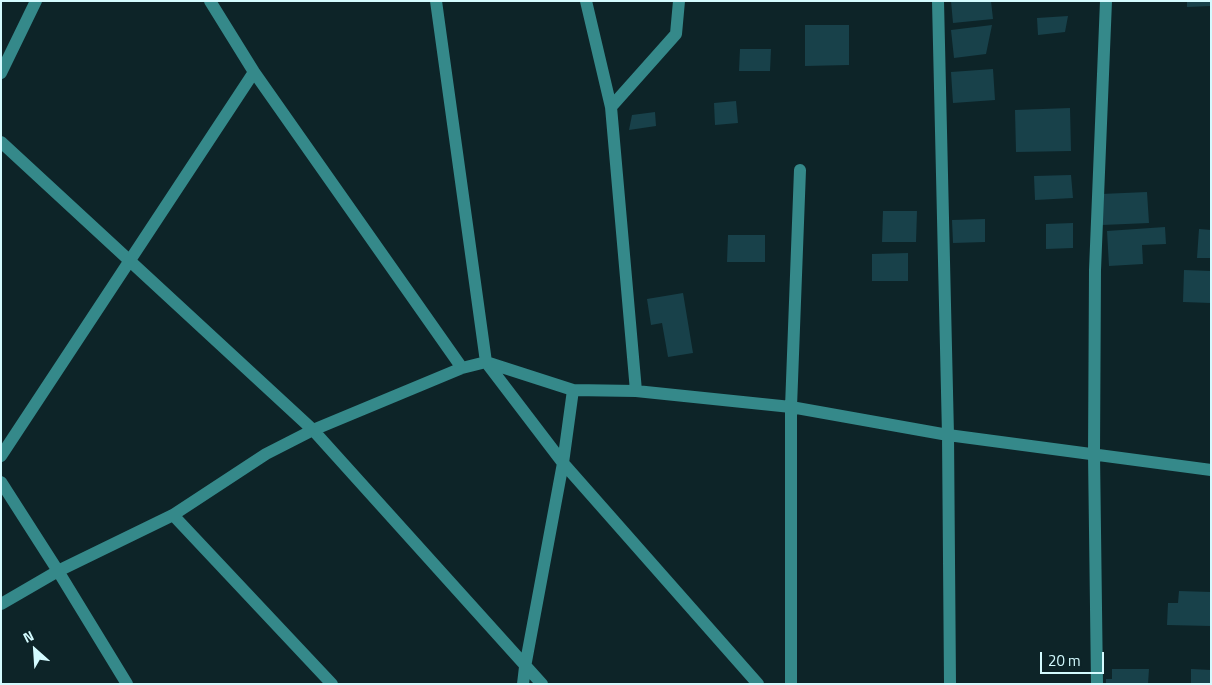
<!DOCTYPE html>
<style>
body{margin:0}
#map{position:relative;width:1212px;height:685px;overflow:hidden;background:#0d2428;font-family:"Titillium Web",sans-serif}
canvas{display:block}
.frame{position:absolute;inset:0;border:2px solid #d4fbff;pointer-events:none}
.north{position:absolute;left:10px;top:625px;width:50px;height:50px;-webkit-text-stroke:4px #0d2428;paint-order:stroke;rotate:334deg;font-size:14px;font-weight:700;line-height:20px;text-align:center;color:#d4fbff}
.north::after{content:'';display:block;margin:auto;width:18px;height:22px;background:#d4fbff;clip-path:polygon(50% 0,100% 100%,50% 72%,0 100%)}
.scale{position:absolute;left:1040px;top:652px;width:64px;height:22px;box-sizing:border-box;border:2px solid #d4fbff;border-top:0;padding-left:6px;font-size:15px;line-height:18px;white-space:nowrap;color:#d4fbff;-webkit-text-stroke:4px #0d2428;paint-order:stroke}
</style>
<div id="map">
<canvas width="1212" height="685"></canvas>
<div class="frame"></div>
<div class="north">N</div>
<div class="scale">20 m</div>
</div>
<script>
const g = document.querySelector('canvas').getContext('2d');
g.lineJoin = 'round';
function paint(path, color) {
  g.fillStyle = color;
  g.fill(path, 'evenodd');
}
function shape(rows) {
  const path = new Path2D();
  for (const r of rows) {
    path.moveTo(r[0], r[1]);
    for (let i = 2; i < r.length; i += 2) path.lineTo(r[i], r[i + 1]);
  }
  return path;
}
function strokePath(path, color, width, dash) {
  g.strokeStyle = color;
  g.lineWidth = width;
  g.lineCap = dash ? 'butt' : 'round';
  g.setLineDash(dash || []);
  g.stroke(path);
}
paint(shape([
 [951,1,991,1,993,19,953,23],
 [1187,1,1211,1,1211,6,1187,7],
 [1068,16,1065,32,1038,35,1037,18],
 [805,25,849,25,849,65,805,66],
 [992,25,986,54,954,58,951,30],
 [740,49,771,49,770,71,739,71],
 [993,69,995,100,953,103,951,72],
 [736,101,738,123,715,125,714,103],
 [1070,108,1071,151,1016,152,1015,110],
 [655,112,656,126,629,130,632,115],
 [1071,175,1073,198,1035,200,1034,176],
 [1147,192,1149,223,1102,225,1101,194],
 [883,211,917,211,916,242,882,242],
 [985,219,985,242,953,243,952,220],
 [1073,223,1073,248,1046,249,1046,224],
 [1165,227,1166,244,1142,245,1143,264,1109,266,1107,231],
 [1199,229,1211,230,1211,258,1197,258],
 [728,235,765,235,765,262,727,262],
 [908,253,908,281,872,281,872,254],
 [1184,270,1211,271,1211,303,1183,302],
 [683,293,693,353,668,357,662,323,651,325,647,299],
 [1179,591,1211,592,1211,626,1167,625,1168,603,1178,603],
 [1112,669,1149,669,1148,684,1106,684,1106,679,1112,679],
 [1191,669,1211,670,1211,684,1191,684]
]), '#18414a');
strokePath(shape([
 [210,1,254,72,462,368],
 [436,1,486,362,563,463,758,684],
 [586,1,611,107,636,391],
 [938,1,948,435,950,684],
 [1,73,36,1],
 [611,107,676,34,679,1],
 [1,142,313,430,542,684],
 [1,456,254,72],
 [1,482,58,571,127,684],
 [173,515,332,684],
 [1,604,58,571,173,515,266,454,313,430,462,368,486,362,573,390,636,391,791,407,948,435,1211,470],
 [523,684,525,667,563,463,573,390],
 [791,684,791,407,800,170],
 [1097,684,1094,454,1095,270,1106,1]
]), '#35898a', 12);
</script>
